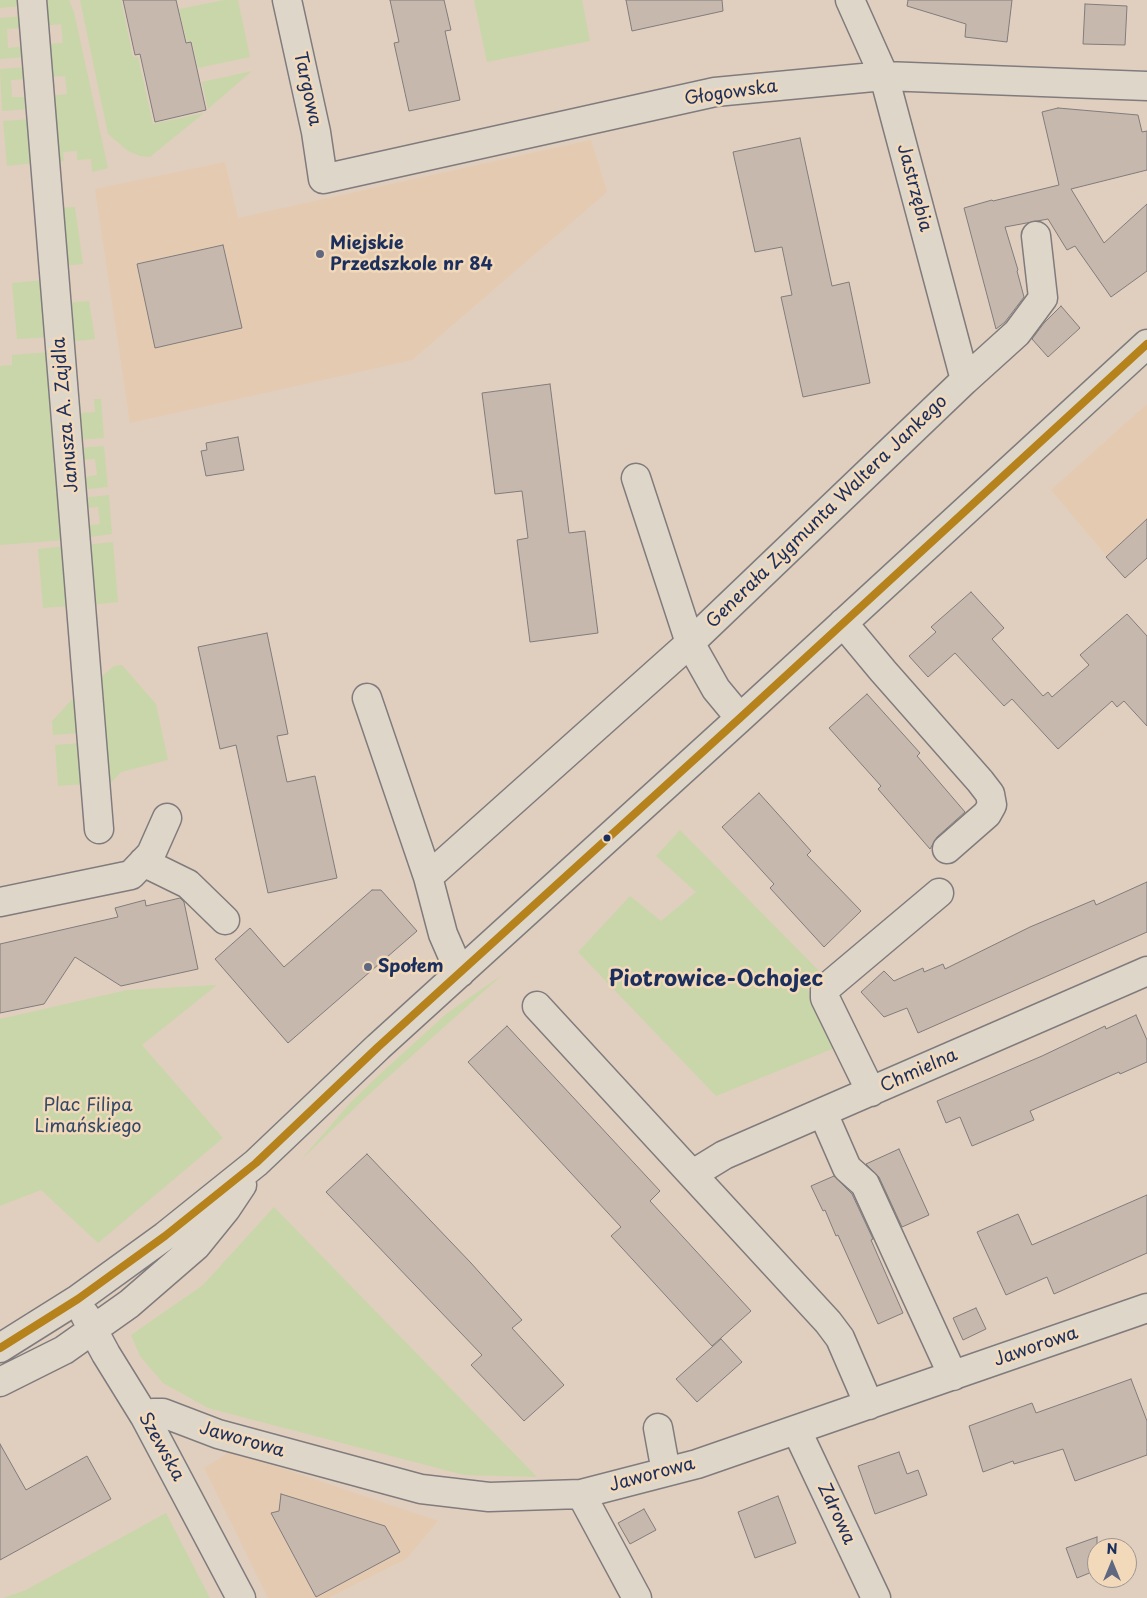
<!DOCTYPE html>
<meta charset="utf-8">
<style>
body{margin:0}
#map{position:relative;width:1147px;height:1598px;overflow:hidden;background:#e0cfbe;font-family:"Playpen Sans",sans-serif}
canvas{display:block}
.north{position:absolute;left:1087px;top:1538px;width:50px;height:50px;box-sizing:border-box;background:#f2d9b9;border:1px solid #9c9595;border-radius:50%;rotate:0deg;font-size:14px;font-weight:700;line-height:20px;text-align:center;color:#1b2f5e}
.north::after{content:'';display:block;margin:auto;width:18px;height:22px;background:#606780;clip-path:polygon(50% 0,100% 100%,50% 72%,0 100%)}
</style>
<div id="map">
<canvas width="1147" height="1598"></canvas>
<div class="north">N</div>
</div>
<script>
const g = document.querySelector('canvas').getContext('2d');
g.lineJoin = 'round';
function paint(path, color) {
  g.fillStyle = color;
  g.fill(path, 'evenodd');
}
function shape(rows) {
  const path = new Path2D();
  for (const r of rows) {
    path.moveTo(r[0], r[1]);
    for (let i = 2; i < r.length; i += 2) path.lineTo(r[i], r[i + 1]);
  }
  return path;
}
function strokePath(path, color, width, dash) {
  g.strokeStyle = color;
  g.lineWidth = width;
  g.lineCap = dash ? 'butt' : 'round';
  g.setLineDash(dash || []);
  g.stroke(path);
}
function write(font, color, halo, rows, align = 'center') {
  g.font = font + ' "Playpen Sans",sans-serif';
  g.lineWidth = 5;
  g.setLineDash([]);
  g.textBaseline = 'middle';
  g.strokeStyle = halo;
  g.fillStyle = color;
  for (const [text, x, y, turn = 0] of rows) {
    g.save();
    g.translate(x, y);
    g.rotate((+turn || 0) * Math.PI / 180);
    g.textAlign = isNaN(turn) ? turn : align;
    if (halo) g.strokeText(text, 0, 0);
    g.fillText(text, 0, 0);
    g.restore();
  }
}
paint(shape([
 [591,140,607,192,412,360,130,423,95,189,225,162,238,218],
 [1147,404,1147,558,1125,578,1051,490],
 [231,1451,438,1521,406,1559,328,1598,268,1598,204,1468]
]), '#e4cab1');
paint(shape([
 [0,0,22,0,22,6,0,8],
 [40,0,69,0,74,12,108,168,92,172,91,159,77,160,77,151,63,152,64,161,54,162,48,96,67,94,65,76,47,77,44,44,63,43,61,24,42,26],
 [80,0,121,0,133,57,138,57,153,124,204,113,150,157,140,156,128,151,108,134],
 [224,0,238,0,250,57,198,68,192,41,187,42,179,9],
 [474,0,582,0,590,41,487,62],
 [23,16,24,28,7,29,8,48,25,46,26,57,0,59,0,18],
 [27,67,28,79,11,80,12,97,30,97,31,109,2,111,0,69],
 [252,71,208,109,202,82],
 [32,119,36,163,7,166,3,121],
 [75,207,83,264,62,266,57,208],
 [44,280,49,337,17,339,12,283],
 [89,301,95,339,68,342,65,303],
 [50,352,65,540,0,545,0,366,12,365,12,355],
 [94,399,101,399,104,438,76,440,73,402,80,400,81,413,95,412],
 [104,446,108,487,80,490,79,478,97,475,95,459,78,460,77,448],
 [109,495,112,534,84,538,83,526,100,524,98,507,81,508,81,498],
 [113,542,118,602,89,605,84,545],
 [66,546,70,606,43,608,38,549],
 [122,665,156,704,168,760,121,772,112,782,103,782,95,682,114,666],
 [77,694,80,733,53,735,52,721],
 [81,743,85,784,58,786,55,745],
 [680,830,821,973,808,990,842,1045,716,1096,578,952,630,896,661,921,696,892,656,856],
 [502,975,365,1098,300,1161,350,1103,379,1075,446,1014],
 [217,985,142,1045,223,1138,98,1243,41,1190,0,1206,0,1019,127,990],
 [274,1207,537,1477,464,1475,208,1408,163,1383,140,1356,131,1335,203,1285],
 [166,1513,210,1598,3,1598,26,1590]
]), '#c9d6a9');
const building = shape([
 [123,0,176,0,186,43,191,42,206,110,155,122,140,54,135,55,123,0],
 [390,0,444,0,451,30,445,31,460,100,409,111,394,43,399,42,390,0],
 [626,0,722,0,723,11,632,31,626,0],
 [908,0,1012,0,1007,42,965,37,966,24,907,6,908,0],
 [1085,4,1127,6,1125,45,1083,44,1085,4],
 [1058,108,1138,115,1142,132,1147,131,1147,170,1071,189,1104,243,1147,204,1147,271,1111,297,1075,246,1067,250,1048,219,1005,227,1018,270,1017,271,1024,297,1005,322,996,329,964,208,992,200,993,201,1059,185,1042,112,1058,108],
 [800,138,832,286,849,282,870,383,803,397,781,297,792,295,782,247,755,252,733,152,800,138],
 [223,245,242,328,155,348,137,264,223,245],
 [1061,306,1080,328,1048,357,1032,339,1044,323,1061,306],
 [550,384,569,533,585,531,598,633,530,642,517,540,528,538,522,491,495,494,482,393,550,384],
 [238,437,244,470,206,476,201,451,207,450,206,443,238,437],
 [1147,519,1147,558,1125,578,1106,557,1147,519],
 [971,592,1004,628,992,639,1043,696,1048,692,1052,697,1089,665,1080,655,1127,614,1147,636,1147,726,1124,701,1117,707,1112,701,1058,749,1012,699,1004,706,955,653,928,677,909,656,936,632,931,627,971,592],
 [267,633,288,734,277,736,287,782,315,776,337,878,268,893,236,745,220,749,198,647,267,633],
 [867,694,920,753,917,756,965,812,937,837,930,849,878,789,881,786,829,728,867,694],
 [759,793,811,851,807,855,861,911,824,947,770,888,774,884,722,827,759,793],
 [1147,882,1147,932,918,1033,907,1008,884,1017,861,992,884,971,894,981,923,968,924,972,943,964,945,969,1030,927,1094,900,1096,905,1147,882],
 [372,890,381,890,417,931,288,1043,215,959,250,928,284,967,372,890],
 [180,898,184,902,198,969,121,986,75,957,44,1004,0,1013,0,944,118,917,115,908,145,900,146,906,180,898],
 [1136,1015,1147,1040,1147,1062,1120,1074,1119,1072,1030,1111,1034,1120,972,1146,960,1117,946,1123,937,1101,1042,1056,1105,1026,1106,1029,1136,1015],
 [507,1026,660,1191,650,1201,751,1311,712,1346,611,1236,621,1227,468,1062,507,1026],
 [899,1149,929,1215,902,1227,879,1177,866,1164,899,1149],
 [367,1154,471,1263,522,1320,512,1328,564,1385,524,1421,471,1365,482,1355,326,1192,367,1154],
 [834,1176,852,1194,873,1239,871,1240,903,1313,878,1324,838,1235,836,1236,825,1210,823,1211,811,1186,834,1176],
 [1147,1195,1147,1253,1054,1294,1047,1277,1006,1295,977,1232,1018,1214,1032,1245,1147,1195],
 [976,1308,986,1329,963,1340,953,1318,976,1308],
 [721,1339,742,1362,697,1402,676,1379,721,1339],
 [1131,1379,1147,1421,1147,1455,1075,1481,1063,1449,1014,1464,1013,1461,983,1472,969,1426,1032,1403,1036,1413,1131,1379],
 [0,1444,26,1490,87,1456,111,1499,0,1560,0,1444],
 [899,1452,907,1474,918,1470,927,1495,875,1514,858,1466,899,1452],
 [281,1494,385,1526,400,1552,316,1597,271,1513,279,1511,281,1494],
 [778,1496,796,1543,755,1558,738,1512,778,1496],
 [644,1509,656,1530,630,1544,618,1523,644,1509],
 [1097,1537,1097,1570,1077,1578,1066,1548,1097,1537]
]);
paint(building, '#c7b8ad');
strokePath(building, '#807c7d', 1);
const minor = shape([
 [32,0,99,829],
 [287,0,316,132,323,179,715,92,884,76,1147,86],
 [850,0,884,76,965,380],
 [636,478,690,643,716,689,740,718],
 [843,623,883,671,980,781,990,794,992,805,987,814,947,849],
 [367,698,428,877,443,934,460,973],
 [143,862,188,884,225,920],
 [428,877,690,643,965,380,1017,333,1043,298,1036,236],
 [0,902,131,875,151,854,167,818],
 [537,1006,828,1322,840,1338,869,1405],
 [871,1092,825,998,825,989,939,893],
 [823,1113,847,1168,865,1184,953,1376],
 [693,1174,724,1155,1147,971],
 [85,1315,106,1354,145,1417,241,1598],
 [0,1348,78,1299,165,1236,256,1163,378,1047,740,718,1147,344],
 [0,1382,64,1350,129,1304,196,1246,226,1209,242,1185],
 [145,1417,153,1413,163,1413,218,1434,421,1489,489,1497,581,1494,697,1464,1147,1308],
 [658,1428,666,1472],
 [797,1431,876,1598],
 [581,1494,637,1598]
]);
strokePath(minor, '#807c7d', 31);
strokePath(minor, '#dfd6ca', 28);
strokePath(shape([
 [0,1348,78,1299,165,1236,256,1163,378,1047,740,718,1147,344]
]), '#b5821c', 8);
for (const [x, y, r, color] of [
 [320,254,5,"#606780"],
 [607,838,4.5,"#1b2f5e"],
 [368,967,5,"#606780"]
]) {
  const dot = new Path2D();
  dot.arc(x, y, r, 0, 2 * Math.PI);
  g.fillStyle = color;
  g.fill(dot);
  strokePath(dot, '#f2d9b9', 2);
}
write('18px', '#1b2f5e', '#f2d9b9', [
 ["Targowa",307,89,78],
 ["Głogowska",731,93,-8],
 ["Jastrzębia",914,188,75],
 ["Janusza A. Zajdla",66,415,-95],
 ["Generała Zygmunta Waltera Jankego",827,512,-44],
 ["Chmielna",919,1071,-24],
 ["Jaworowa",1036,1347,-19],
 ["Jaworowa",242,1440,16],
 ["Szewska",161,1447,61],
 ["Jaworowa",652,1475,-15],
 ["Zdrowa",836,1514,65]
]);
write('bold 18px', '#1b2f5e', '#f2d9b9', [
 ["Miejskie",330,244],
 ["Przedszkole nr 84",330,265],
 ["Społem",378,967]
], 'left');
write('18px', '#324967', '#f2d9b9', [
 ["Plac Filipa",88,1106],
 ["Limańskiego",88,1127]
]);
write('bold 22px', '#1b2f5e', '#f2d9b9', [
 ["Piotrowice-Ochojec",716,980]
]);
</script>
